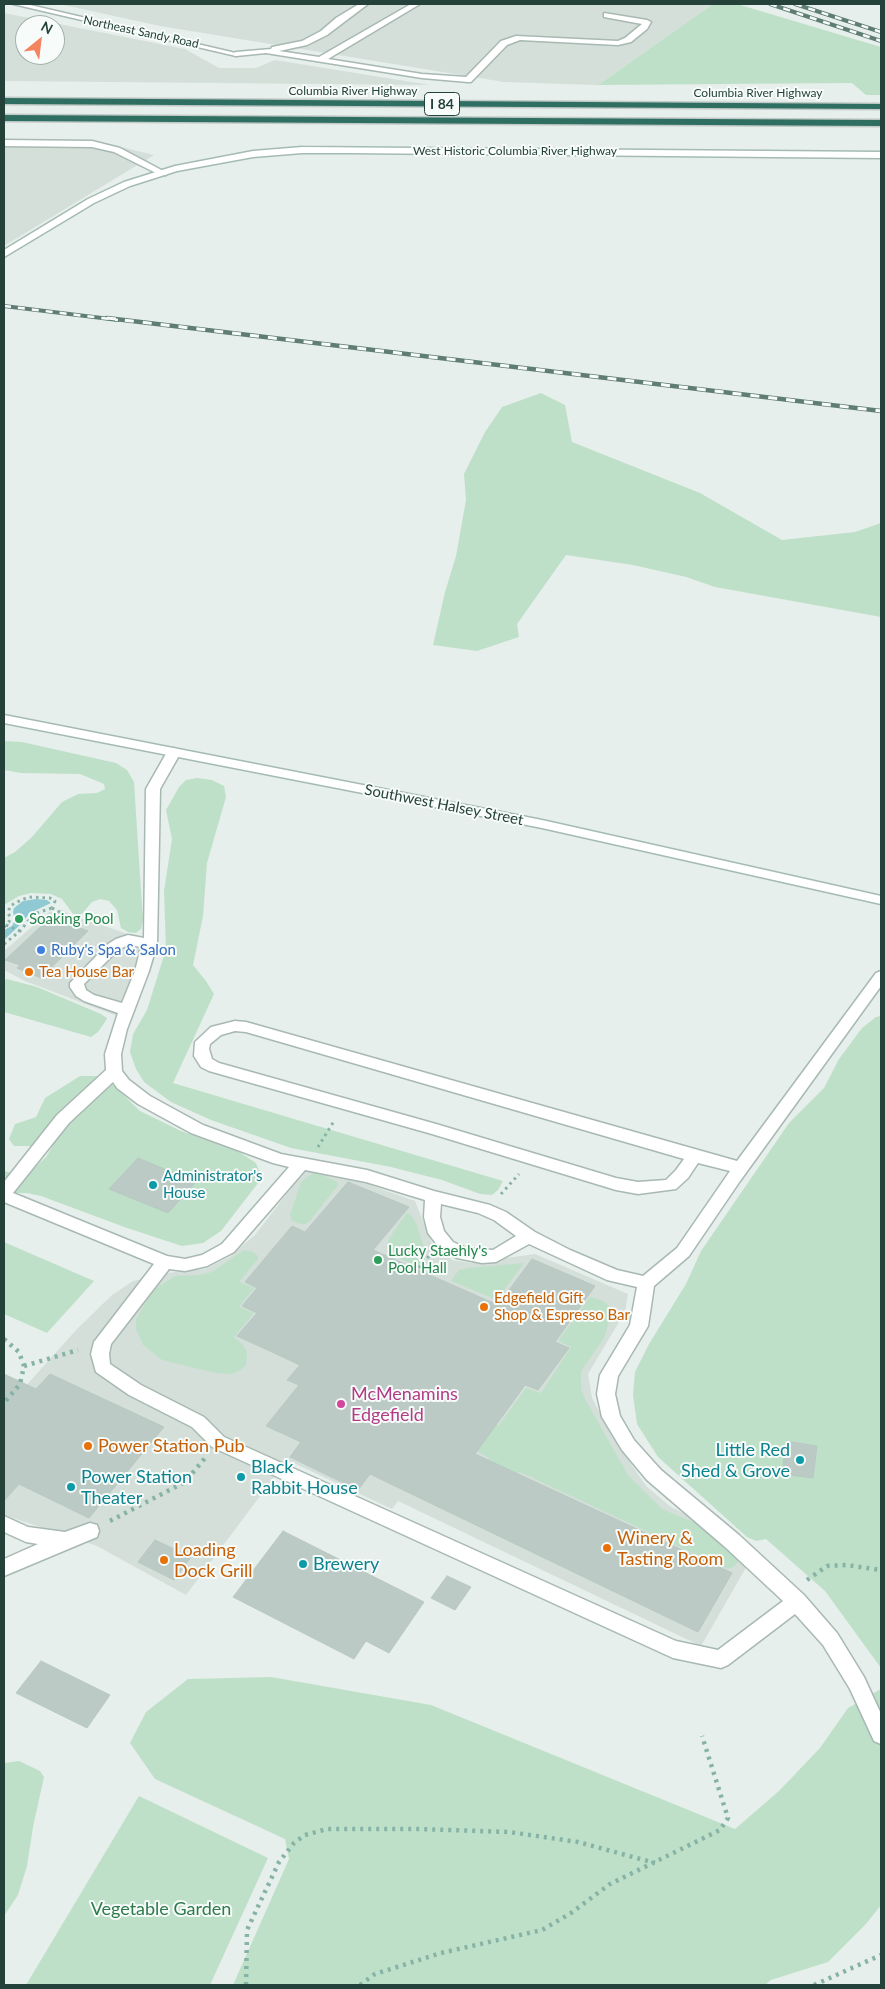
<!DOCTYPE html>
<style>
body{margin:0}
#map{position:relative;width:885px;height:1989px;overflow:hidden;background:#e6efeb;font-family:Lato,sans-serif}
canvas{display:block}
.frame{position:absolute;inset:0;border:5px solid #24423a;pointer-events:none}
.north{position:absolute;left:15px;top:15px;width:50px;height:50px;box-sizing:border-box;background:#f7fbf9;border:1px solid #a3b1ad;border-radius:50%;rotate:29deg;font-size:14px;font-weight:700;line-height:20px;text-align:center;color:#24423a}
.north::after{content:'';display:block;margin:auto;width:18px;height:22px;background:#f4845f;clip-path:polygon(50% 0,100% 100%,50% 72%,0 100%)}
</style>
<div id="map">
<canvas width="885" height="1989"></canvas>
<div class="frame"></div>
<div class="north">N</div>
</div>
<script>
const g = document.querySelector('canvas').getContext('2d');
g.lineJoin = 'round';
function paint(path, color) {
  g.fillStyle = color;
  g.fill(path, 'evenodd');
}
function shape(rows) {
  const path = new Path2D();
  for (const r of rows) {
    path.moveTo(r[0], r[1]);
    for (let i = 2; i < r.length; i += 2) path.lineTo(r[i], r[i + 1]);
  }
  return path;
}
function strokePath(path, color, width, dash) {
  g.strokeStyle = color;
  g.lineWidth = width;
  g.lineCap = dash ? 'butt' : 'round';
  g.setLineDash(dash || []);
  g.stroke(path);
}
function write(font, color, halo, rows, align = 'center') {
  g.font = font + ' Lato,sans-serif';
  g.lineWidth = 4;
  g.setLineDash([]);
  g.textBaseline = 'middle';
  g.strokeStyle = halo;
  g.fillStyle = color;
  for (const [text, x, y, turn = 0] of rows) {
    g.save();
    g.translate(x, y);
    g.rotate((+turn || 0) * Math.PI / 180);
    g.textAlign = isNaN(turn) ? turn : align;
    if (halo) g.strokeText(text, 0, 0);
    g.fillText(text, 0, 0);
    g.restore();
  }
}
paint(shape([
 [59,4,713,4,598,85,504,82,160,26],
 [4,13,185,49,219,68,256,68,275,60,430,85,4,81],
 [25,25,55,25,55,55,25,55],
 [4,141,96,141,154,155,4,246],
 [62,910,76,918,88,920,144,940,125,1001,117,1016,25,981,4,970,4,951,49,912],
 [305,1170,341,1175,415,1201,433,1246,452,1260,471,1263,535,1254,628,1294,625,1312,588,1374,592,1398,612,1436,646,1486,671,1507,702,1522,748,1564,701,1646,398,1501,392,1509,287,1460,186,1595,97,1546,4,1515,4,1410,77,1329,112,1295,133,1281,174,1272,205,1269,229,1257,255,1235]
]), '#d4dfda');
paint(shape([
 [713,4,737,4,881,47,881,95,866,95,852,83,598,85],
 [541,393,565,405,572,442,700,493,782,540,855,532,881,523,881,617,715,587,686,577,633,565,566,555,517,624,519,637,477,651,433,645,445,592,456,556,466,500,464,474,485,432,502,407],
 [4,741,22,742,116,763,127,770,134,782,140,875,143,920,141,929,136,933,128,932,121,928,117,910,109,901,100,899,92,902,81,915,73,914,62,899,51,894,31,893,19,896,4,905,4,858,15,852,32,837,62,802,78,794,97,793,105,789,104,784,80,774,21,773,4,770],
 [197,778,212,780,224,786,226,797,207,863,203,916,193,965,206,981,214,994,173,1083,503,1181,498,1190,492,1195,480,1194,442,1180,391,1167,291,1148,211,1120,171,1102,144,1082,136,1069,130,1052,133,1034,147,1010,166,949,164,891,172,839,166,810,179,787,186,780],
 [7,979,37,987,101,1014,107,1018,105,1022,98,1032,91,1037,4,1012,4,980],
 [881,1016,881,1668,825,1591,766,1539,756,1541,747,1537,658,1457,637,1424,633,1395,635,1372,649,1344,686,1284,701,1251,789,1123,824,1088,839,1059,862,1028,876,1017],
 [80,1076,98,1076,111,1083,140,1111,181,1131,239,1152,256,1163,262,1178,221,1231,203,1243,182,1246,127,1228,41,1196,27,1193,4,1193,4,1171,24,1176,31,1171,46,1157,52,1147,51,1141,38,1140,31,1146,14,1146,9,1139,15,1124,36,1117,45,1098],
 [313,1173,323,1175,337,1182,338,1185,310,1221,305,1224,300,1224,292,1221,290,1215,301,1182],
 [407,1213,410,1214,416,1223,425,1250,424,1264,420,1267,396,1257,388,1249,388,1241,394,1231],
 [4,1242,94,1281,47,1333,4,1314],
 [244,1250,253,1252,258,1256,258,1259,239,1282,254,1288,239,1307,254,1313,234,1337,243,1345,247,1352,246,1365,241,1370,232,1374,215,1373,162,1360,143,1345,136,1329,136,1319,153,1290,175,1276,199,1275,212,1272],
 [524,1263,497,1300,451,1281,459,1270,467,1268],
 [590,1297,601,1300,607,1304,612,1313,604,1338,581,1371,581,1389,586,1401,628,1475,662,1509,698,1524,711,1532,739,1560,734,1567,727,1569,522,1473,518,1472,509,1487,480,1472,489,1458,470,1447,493,1427,499,1425,526,1388,541,1393,571,1347,558,1341],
 [271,1677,431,1705,735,1829,779,1791,820,1748,848,1708,881,1689,881,1905,866,1924,828,1962,771,1980,765,1985,233,1985,289,1859,285,1839,155,1779,130,1743,146,1712,188,1679],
 [19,1761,40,1771,44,1777,33,1827,27,1866,18,1895,4,1916,4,1763],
 [139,1796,268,1858,210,1985,26,1985]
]), '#bfe0c8');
paint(shape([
 [36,899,47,900,51,903,30,913,21,924,4,940,4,930,12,926,15,920,13,912,14,908,23,901]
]), '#8ec9d4');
const building = shape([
 [51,917,88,931,41,978,17,968,20,965,5,960,51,917],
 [138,1158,196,1182,168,1213,109,1189,138,1158],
 [348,1182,409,1207,373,1250,498,1305,532,1259,595,1286,555,1342,569,1348,538,1390,525,1385,475,1454,732,1573,698,1632,370,1474,358,1490,290,1457,301,1442,266,1426,299,1385,287,1380,300,1365,237,1336,257,1313,242,1306,257,1288,245,1282,292,1226,305,1232,348,1182],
 [4,1374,36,1389,50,1374,164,1427,89,1518,19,1484,4,1501,4,1374],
 [786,1441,817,1446,813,1478,782,1474,786,1441],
 [283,1531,424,1602,389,1653,366,1641,354,1659,233,1597,283,1531],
 [155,1540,191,1557,174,1580,138,1562,155,1540],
 [447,1576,471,1587,455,1610,431,1598,447,1576],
 [41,1661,110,1695,87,1728,16,1693,41,1661]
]);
paint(building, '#bbcac4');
strokePath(building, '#b8c9c2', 1);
const lane = shape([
 [359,4,368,4,327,35,307,45,279,51,319,57,411,4,420,4,328,59,422,74,466,77,501,41,516,36,618,41,625,38,642,24,604,17,604,13,647,20,651,22,647,29,631,42,618,45,520,40,507,45,471,82,468,82,422,78,266,53,236,56,232,54,236,52,271,49,272,47,302,41,321,31,336,18,359,4],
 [4,140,92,141,120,148,167,173,166,175,160,175,114,152,92,147,4,146,4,140],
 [174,748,181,752,160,789,157,944,149,971,127,1029,121,1054,122,1071,129,1080,150,1096,203,1125,281,1154,367,1170,434,1191,490,1205,506,1212,535,1232,570,1250,617,1270,643,1276,677,1248,730,1171,698,1163,688,1178,676,1189,638,1194,616,1190,432,1134,209,1071,201,1067,194,1056,195,1042,211,1027,235,1021,246,1022,737,1161,876,973,881,971,881,986,740,1181,689,1256,654,1286,648,1326,618,1376,615,1394,620,1416,634,1440,661,1470,739,1535,804,1595,837,1633,864,1677,881,1714,881,1744,874,1741,850,1689,823,1645,795,1614,728,1665,721,1668,673,1658,212,1447,192,1427,129,1395,96,1372,91,1354,94,1342,154,1264,4,1202,4,1182,57,1115,106,1070,105,1054,118,1013,84,1001,76,996,70,987,70,983,108,944,116,939,128,935,144,938,146,789,167,752,174,748],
 [128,945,141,947,135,971,122,1003,94,995,86,990,84,984,118,950,128,945],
 [235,1031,246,1032,684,1159,676,1170,666,1180,638,1182,616,1178,436,1124,219,1063,212,1059,209,1049,210,1044,221,1035,235,1031],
 [113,1082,117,1088,138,1104,191,1133,273,1163,289,1167,222,1244,202,1255,185,1259,167,1256,13,1193,69,1123,113,1082],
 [305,1170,366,1182,425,1200,424,1217,428,1233,441,1250,457,1258,482,1263,496,1262,529,1244,607,1280,637,1287,630,1325,600,1375,597,1394,602,1417,622,1450,647,1480,725,1547,783,1601,718,1650,676,1641,224,1437,204,1417,141,1385,110,1364,109,1354,111,1344,169,1269,185,1271,207,1266,234,1252,305,1170],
 [441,1204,478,1213,494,1220,516,1236,493,1250,466,1248,453,1242,444,1231,440,1217,441,1204],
 [4,1516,28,1527,65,1532,90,1523,97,1525,99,1531,97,1537,4,1576,4,1559,38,1544,26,1542,4,1532,4,1516]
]);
const street = shape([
 [13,4,26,4,240,54,236,56,13,4]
]);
const secondary = shape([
 [302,147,881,152,881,158,348,153,302,153,253,157,177,171,130,186,94,203,4,257,4,250,88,199,124,182,175,166,253,151,302,147],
 [4,715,542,820,881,896,881,904,542,828,4,723,4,715]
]);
const highway = shape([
 [4,98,881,104,881,109,4,104,4,98],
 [4,115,881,120,881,126,4,121,4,115]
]);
strokePath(lane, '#a8b8b2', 3);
strokePath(street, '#a8b8b2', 3);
strokePath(secondary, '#a4bbb3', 3);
strokePath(highway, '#c2cac8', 3);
strokePath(shape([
 [52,908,80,923],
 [6,925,20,931],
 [4,927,9,922,10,917,8,913,10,906,21,900,29,897,50,898,55,901,52,908],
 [4,944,20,931,34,914,52,908],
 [318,1147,334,1121],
 [501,1194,519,1174],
 [419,1268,429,1256]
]), '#86b3a5', 3, [2.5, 4]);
strokePath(shape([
 [4,1339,19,1352,24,1366,20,1384,4,1403],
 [24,1366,78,1350],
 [110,1521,185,1482,205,1458],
 [807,1580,827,1566,846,1565,881,1570],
 [246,1985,247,1930,279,1862,294,1843,305,1835,327,1829,420,1829,509,1832,578,1842,655,1863],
 [360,1985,375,1974,441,1953,542,1930,571,1913,610,1884,720,1830,728,1818,702,1736],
 [814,1985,881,1955]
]), '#86b3a5', 4.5, [3, 5]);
paint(lane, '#fff');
paint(street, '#fff');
paint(secondary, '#fff');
paint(highway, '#2f6f62');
const railFar1 = shape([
 [770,4,881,41],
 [795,4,881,32],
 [4,306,118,320]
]);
const rail = shape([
 [107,318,881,411]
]);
strokePath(railFar1, '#5f7d75', 4);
strokePath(rail, '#5f7d75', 4.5);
strokePath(railFar1, '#f7fbf9', 2.5, [7]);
strokePath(rail, '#f7fbf9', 3, [9]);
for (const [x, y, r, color] of [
 [19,919,5,"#2e9e5b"],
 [41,950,5,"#3f7fe0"],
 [29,972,5,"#e8710a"],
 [153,1185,5,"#0f9aa8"],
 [378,1260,5,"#2e9e5b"],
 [484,1307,5,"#e8710a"],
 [341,1404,5,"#d1479c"],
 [88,1446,5,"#e8710a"],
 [800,1460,5,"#0f9aa8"],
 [241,1477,5,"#0f9aa8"],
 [71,1487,5,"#0f9aa8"],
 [607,1548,5,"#e8710a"],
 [164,1560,5,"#e8710a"],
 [303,1564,5,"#0f9aa8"]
]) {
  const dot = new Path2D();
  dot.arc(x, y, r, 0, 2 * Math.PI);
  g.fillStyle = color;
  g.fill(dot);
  strokePath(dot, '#f7fbf9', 2);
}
write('12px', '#24423a', '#f7fbf9', [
 ["Northeast Sandy Road",141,32,12],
 ["Columbia River Highway",353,91],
 ["Columbia River Highway",758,93],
 ["West Historic Columbia River Highway",515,151]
]);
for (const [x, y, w] of [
 [442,104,35]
]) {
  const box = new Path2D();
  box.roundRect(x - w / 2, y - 11.5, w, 23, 4);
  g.fillStyle = '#f7fbf9';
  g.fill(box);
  strokePath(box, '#24423a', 1);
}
write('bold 14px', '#24423a', null, [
 ["I 84",442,104]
]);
write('15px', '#24423a', '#f7fbf9', [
 ["Southwest Halsey Street",444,805,11]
]);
write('15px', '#27864d', '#f7fbf9', [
 ["Soaking Pool",29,919],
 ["Lucky Staehly's",388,1251],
 ["Pool Hall",388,1268]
], 'left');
write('15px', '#366cbe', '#f7fbf9', [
 ["Ruby's Spa & Salon",51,950]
], 'left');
write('15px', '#c56008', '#f7fbf9', [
 ["Tea House Bar",39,972],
 ["Edgefield Gift",494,1298],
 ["Shop & Espresso Bar",494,1315]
], 'left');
write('15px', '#0d838f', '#f7fbf9', [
 ["Administrator's",163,1176],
 ["House",163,1193]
], 'left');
write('18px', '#b23c85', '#f7fbf9', [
 ["McMenamins",351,1394],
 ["Edgefield",351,1415]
], 'left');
write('18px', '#c56008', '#f7fbf9', [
 ["Power Station Pub",98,1446],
 ["Winery &",617,1538],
 ["Tasting Room",617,1559],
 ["Loading",174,1550],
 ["Dock Grill",174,1571]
], 'left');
write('18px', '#0d838f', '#f7fbf9', [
 ["Little Red",790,1450,"right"],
 ["Shed & Grove",790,1471,"right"],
 ["Black",251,1467],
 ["Rabbit House",251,1488],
 ["Power Station",81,1477],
 ["Theater",81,1498],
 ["Brewery",313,1564]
], 'left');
write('18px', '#2d7a4b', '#f7fbf9', [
 ["Vegetable Garden",161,1909]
]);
</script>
